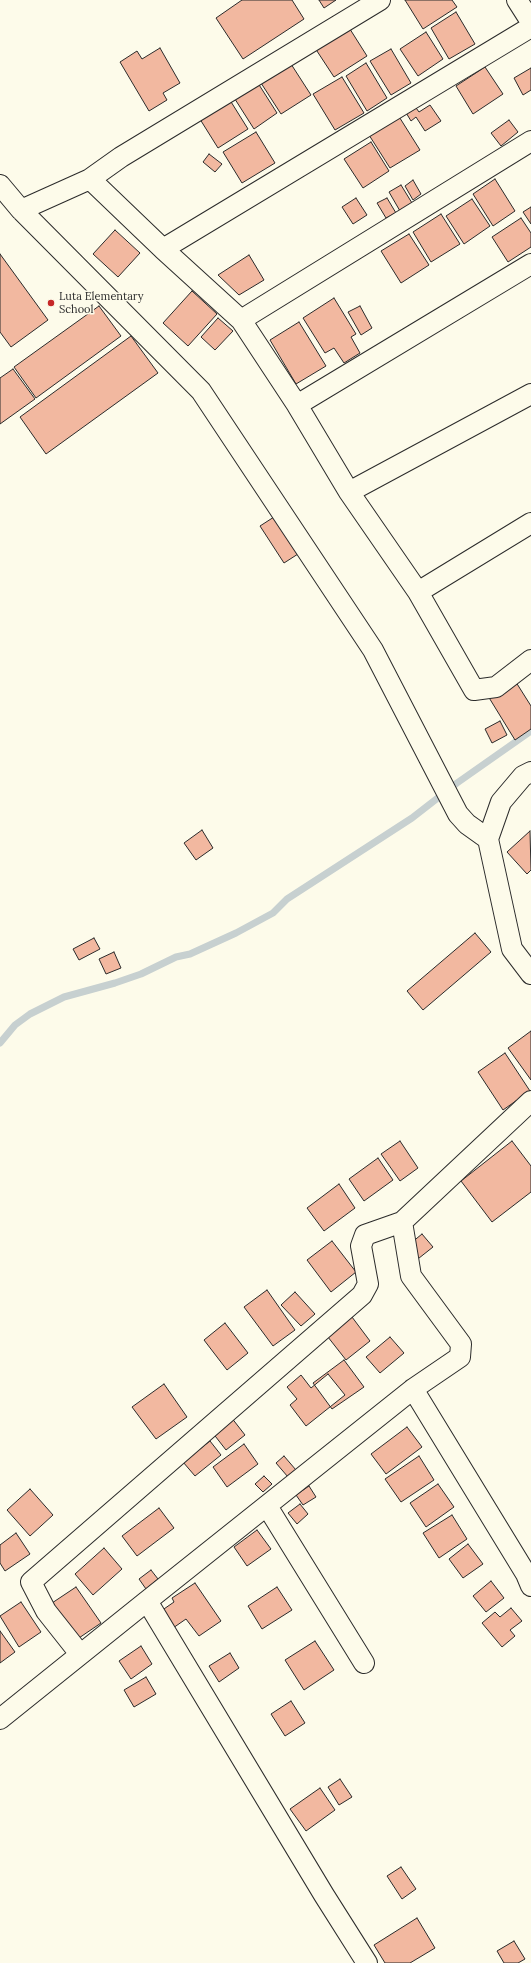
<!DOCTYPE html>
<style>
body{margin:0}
canvas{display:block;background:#fdfbea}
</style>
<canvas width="531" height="1963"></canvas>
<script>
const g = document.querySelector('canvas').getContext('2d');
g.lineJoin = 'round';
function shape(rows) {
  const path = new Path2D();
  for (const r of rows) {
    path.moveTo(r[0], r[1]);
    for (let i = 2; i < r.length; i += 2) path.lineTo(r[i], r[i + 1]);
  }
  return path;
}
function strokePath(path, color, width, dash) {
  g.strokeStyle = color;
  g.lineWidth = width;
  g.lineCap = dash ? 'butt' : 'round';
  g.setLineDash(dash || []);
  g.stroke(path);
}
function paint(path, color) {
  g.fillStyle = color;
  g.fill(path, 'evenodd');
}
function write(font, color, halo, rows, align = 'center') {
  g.font = font + ' Lora,serif';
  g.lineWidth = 3;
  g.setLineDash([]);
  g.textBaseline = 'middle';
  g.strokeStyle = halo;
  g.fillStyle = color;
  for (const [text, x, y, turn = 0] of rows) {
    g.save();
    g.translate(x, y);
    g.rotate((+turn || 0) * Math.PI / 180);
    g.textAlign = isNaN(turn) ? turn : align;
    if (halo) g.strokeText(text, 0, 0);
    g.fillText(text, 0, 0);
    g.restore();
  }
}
strokePath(shape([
 [0,1043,15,1025,30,1014,64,997,115,983,141,974,176,957,190,954,236,933,273,913,287,899,412,818,457,783,531,731]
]), '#c7d0d0', 7);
const building = shape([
 [242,0,292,0,304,19,243,59,216,18,242,0],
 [319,0,336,0,324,8,319,0],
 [405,0,452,0,457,7,423,29,405,0],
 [456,12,475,44,449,59,431,28,456,12],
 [348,26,367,56,334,77,315,48,348,26],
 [426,32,443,59,418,76,400,49,426,32],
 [160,48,180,83,163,93,167,100,149,111,120,62,137,51,142,59,160,48],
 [391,49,411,83,391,95,370,61,391,49],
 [366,63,387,98,367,111,346,76,366,63],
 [291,64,311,95,281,114,261,83,291,64],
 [485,67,503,94,473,114,456,86,485,67],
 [531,68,531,90,523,95,514,78,531,68],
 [342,77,364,113,335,130,313,94,342,77],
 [256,80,277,113,254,129,233,96,256,80],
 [228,97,248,129,218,148,198,116,228,97],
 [414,105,419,112,430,105,441,121,425,131,416,117,411,121,405,111,414,105],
 [398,115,420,150,390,168,369,135,398,115],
 [509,120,518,132,501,146,491,133,509,120],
 [256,132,275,163,242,183,223,152,256,132],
 [371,142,389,171,363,188,344,159,371,142],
 [209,154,222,164,215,172,203,162,209,154],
 [495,179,515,211,493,226,473,194,495,179],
 [413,180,421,194,413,200,405,186,413,180],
 [401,185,412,203,400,211,389,192,401,185],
 [356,198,367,215,353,224,342,207,356,198],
 [387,198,396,213,386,218,377,203,387,198],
 [472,199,490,226,464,244,446,216,472,199],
 [531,207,531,224,523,212,531,207],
 [441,214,460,244,431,262,413,232,441,214],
 [521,218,531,233,531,247,508,262,492,237,521,218],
 [115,230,140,253,118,277,93,254,115,230],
 [409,234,429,265,401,283,381,251,409,234],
 [0,254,48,320,11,347,0,332,0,254],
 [249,255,264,280,239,295,218,275,249,255],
 [192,291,217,314,188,346,163,323,192,291],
 [334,298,356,334,351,337,360,353,344,363,334,348,325,353,303,318,334,298],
 [99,306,121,336,36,398,14,367,99,306],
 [360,306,372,328,361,335,348,312,360,306],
 [218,318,233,331,215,350,201,337,218,318],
 [299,322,326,366,296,384,270,340,299,322],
 [131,336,158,373,46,454,20,417,131,336],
 [13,369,35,399,0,424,0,378,13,369],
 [274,517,298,554,284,563,260,526,274,517],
 [514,679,531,706,531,729,515,740,488,696,514,679],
 [500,721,507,735,492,743,485,729,500,721],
 [202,830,213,848,196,860,184,843,202,830],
 [530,831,531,870,527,874,507,852,530,831],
 [475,933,491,952,423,1010,407,991,475,933],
 [94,938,100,949,79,960,73,949,94,938],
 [114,952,121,968,106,974,99,959,114,952],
 [531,1031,531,1080,508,1048,531,1031],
 [505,1053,530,1091,503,1110,478,1072,505,1053],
 [400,1141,418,1168,400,1181,381,1154,400,1141],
 [512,1141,531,1166,531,1192,492,1222,461,1181,512,1141],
 [378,1158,393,1180,364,1201,349,1179,378,1158],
 [339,1184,355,1208,324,1231,307,1208,339,1184],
 [422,1234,433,1247,409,1266,399,1253,422,1234],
 [332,1241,356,1272,331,1292,307,1260,332,1241],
 [267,1290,295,1330,273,1346,244,1307,267,1290],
 [295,1292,315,1314,301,1326,281,1305,295,1292],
 [349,1313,370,1341,346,1360,324,1332,349,1313],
 [225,1323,248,1353,227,1370,204,1340,225,1323],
 [390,1337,404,1353,380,1373,366,1357,390,1337],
 [344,1360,364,1387,332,1409,313,1383,344,1360],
 [328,1374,345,1395,306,1426,290,1405,297,1399,287,1387,301,1375,311,1388,328,1374],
 [164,1384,187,1417,156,1439,132,1407,164,1384],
 [224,1408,245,1435,226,1450,205,1423,224,1408],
 [407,1427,422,1447,386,1474,371,1454,407,1427],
 [210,1441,221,1455,195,1476,183,1462,210,1441],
 [244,1444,258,1464,227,1487,213,1467,244,1444],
 [284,1456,296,1470,288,1477,276,1463,284,1456],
 [419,1456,434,1480,401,1502,385,1479,419,1456],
 [264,1476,272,1484,263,1492,255,1484,264,1476],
 [438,1484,454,1507,426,1527,410,1503,438,1484],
 [309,1486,316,1497,303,1505,296,1495,309,1486],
 [30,1489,53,1515,30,1536,7,1510,30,1489],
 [300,1504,308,1514,297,1524,288,1513,300,1504],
 [159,1508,174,1528,137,1556,122,1536,159,1508],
 [452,1515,467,1539,439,1558,423,1533,452,1515],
 [257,1530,271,1549,247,1566,234,1547,257,1530],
 [16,1533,30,1554,5,1571,0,1563,0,1545,16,1533],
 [468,1544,483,1564,463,1578,449,1559,468,1544],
 [104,1548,122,1569,93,1595,75,1574,104,1548],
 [151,1570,158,1579,146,1589,139,1579,151,1570],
 [491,1581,504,1598,486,1612,473,1596,491,1581],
 [195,1583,221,1621,199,1636,186,1619,173,1628,161,1611,174,1602,172,1598,195,1583],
 [76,1587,101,1623,76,1640,52,1603,76,1587],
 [277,1587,292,1610,262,1629,248,1606,277,1587],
 [21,1602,41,1632,19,1647,0,1616,21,1602],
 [511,1608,522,1621,510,1630,515,1636,502,1647,482,1623,495,1612,500,1617,511,1608],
 [0,1631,15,1652,0,1663,0,1631],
 [315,1641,334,1670,304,1690,285,1660,315,1641],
 [141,1646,152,1664,131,1679,119,1661,141,1646],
 [230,1653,239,1668,219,1682,209,1666,230,1653],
 [146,1677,156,1694,134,1707,124,1690,146,1677],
 [291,1701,305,1723,285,1736,271,1714,291,1701],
 [340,1779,352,1797,339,1805,328,1787,340,1779],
 [320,1788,335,1810,306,1831,290,1809,320,1788],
 [401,1867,416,1889,402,1899,387,1876,401,1867],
 [417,1918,435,1948,410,1963,385,1963,374,1945,417,1918],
 [514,1941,525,1959,518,1963,504,1963,497,1951,514,1941]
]);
paint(building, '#f2b8a0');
strokePath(building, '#2b2b2b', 1);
const minor = shape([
 [380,0,121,157,90,179,163,249,241,320,297,405,349,492,418,592,474,690,496,687,531,660],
 [517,0,531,22],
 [0,185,21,210,201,391,373,650,458,814,467,824,488,839,512,949,531,974],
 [21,210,90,179],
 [163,249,531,27],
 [241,320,531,141],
 [297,405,531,264],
 [349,492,531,394],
 [418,592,531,523],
 [488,839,501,802,523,776,531,772],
 [413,1389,526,1574,531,1586],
 [267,1506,364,1663],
 [80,1654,46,1611,31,1582,362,1295,368,1284,361,1246,365,1235,402,1222,531,1101],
 [0,1719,147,1601],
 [367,1963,324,1895,147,1601,413,1389,460,1357,461,1344,411,1276,402,1222]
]);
strokePath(minor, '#2b2b2b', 22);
strokePath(minor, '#fdfbea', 20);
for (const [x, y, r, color] of [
 [51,303,4,"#c62828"]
]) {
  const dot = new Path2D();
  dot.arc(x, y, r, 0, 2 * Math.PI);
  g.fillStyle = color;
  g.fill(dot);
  strokePath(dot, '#fdfbea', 1.5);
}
write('11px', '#2b2b2b', '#fdfbea', [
 ["Luta Elementary",59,297],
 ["School",59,310]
], 'left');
</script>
